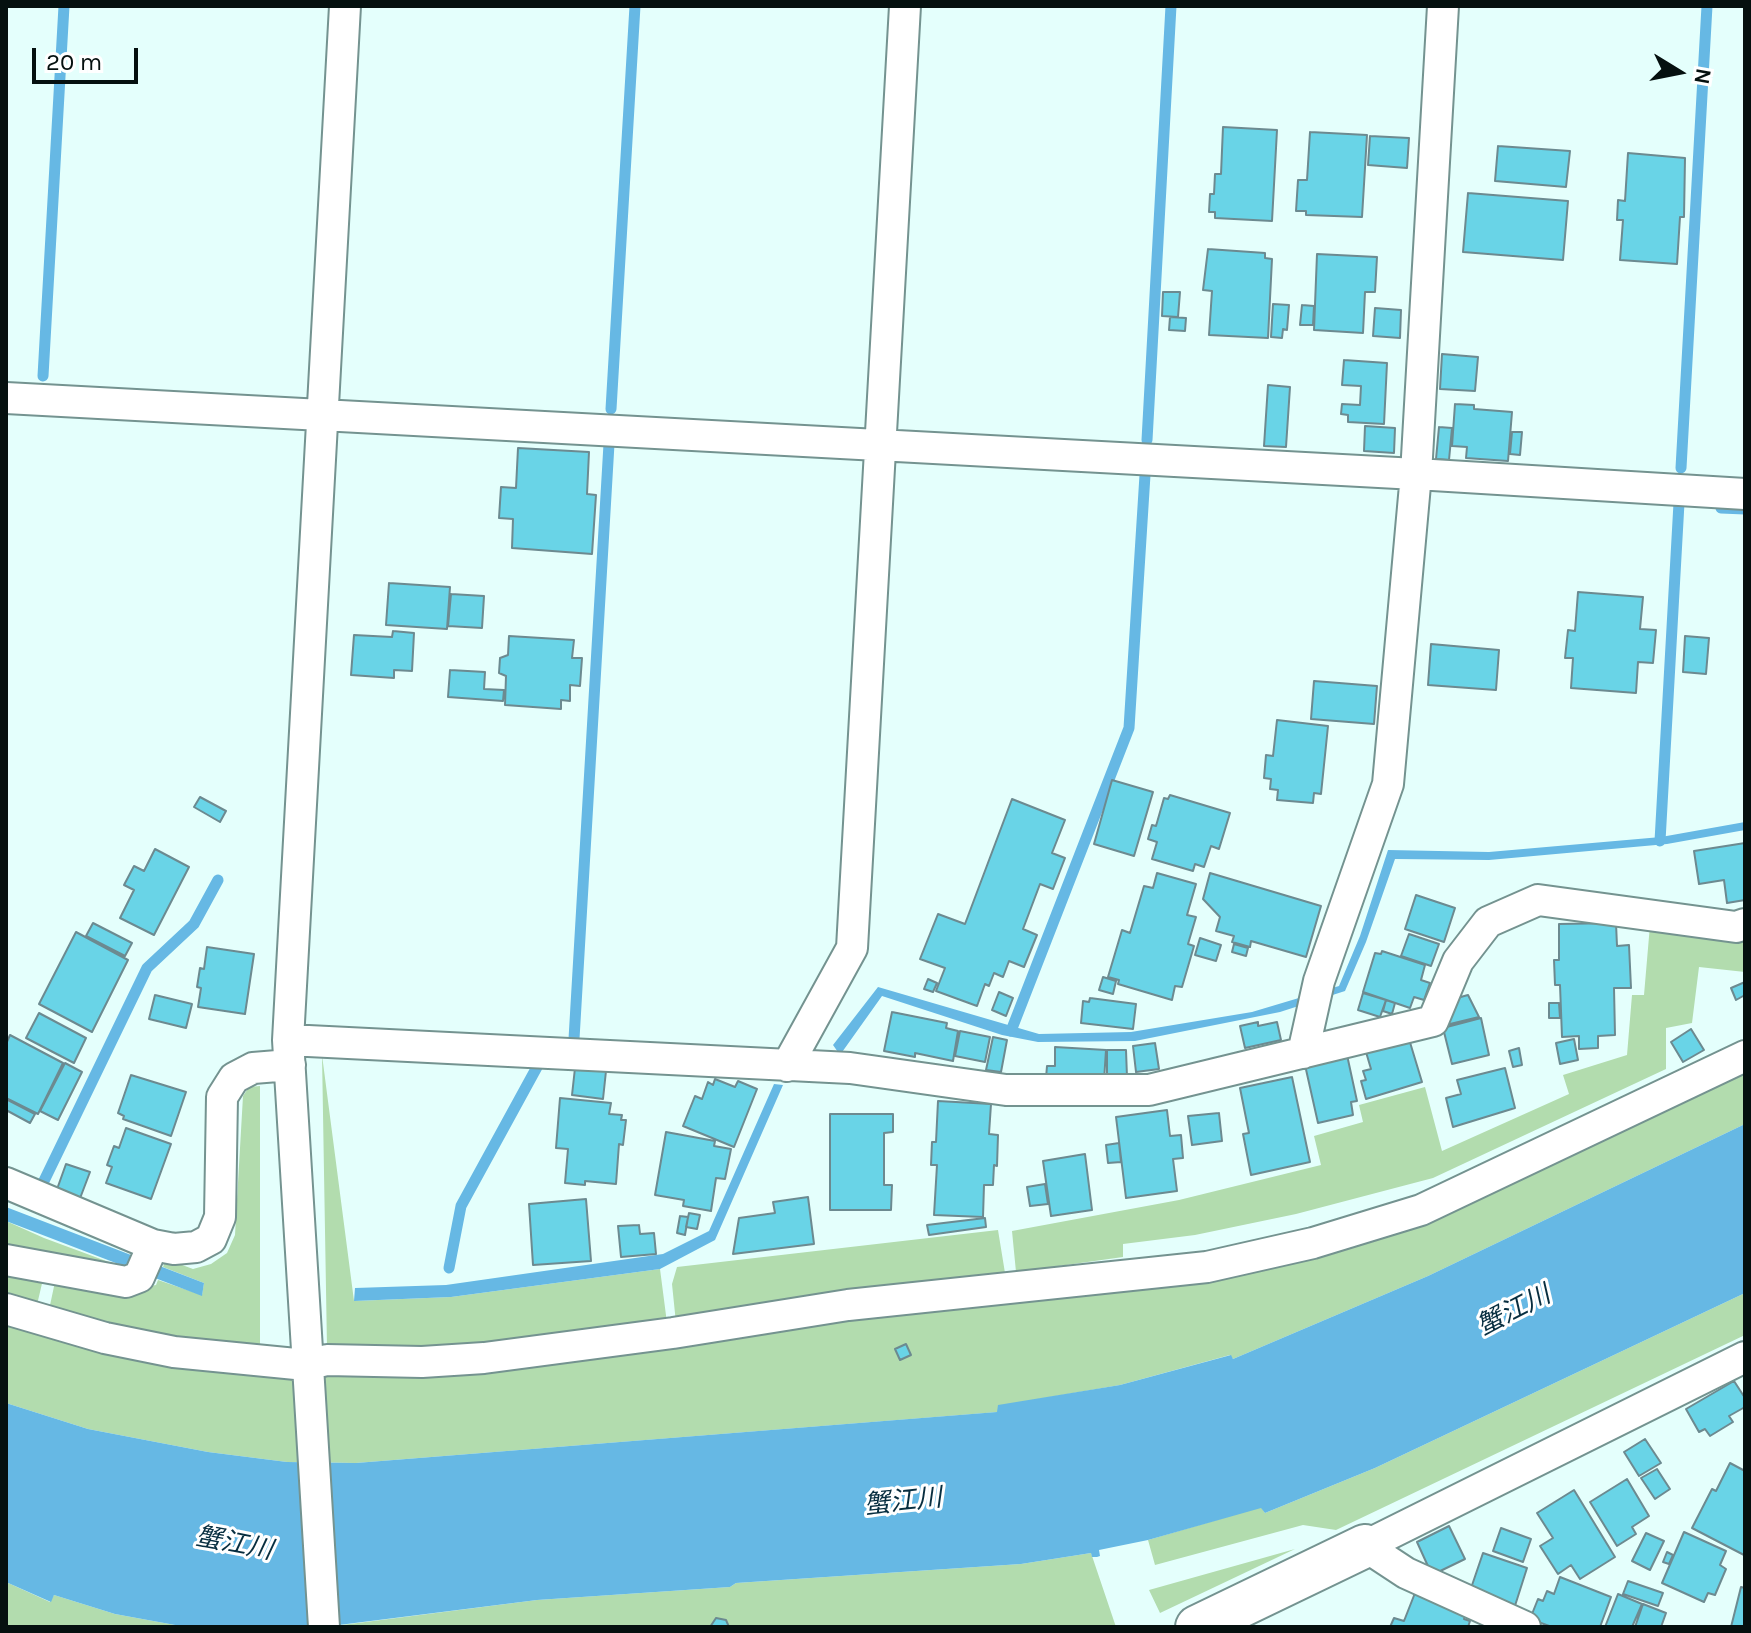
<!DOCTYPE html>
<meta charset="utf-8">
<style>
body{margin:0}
#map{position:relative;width:1751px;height:1633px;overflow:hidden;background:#e4fffc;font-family:Karla,sans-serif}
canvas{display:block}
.frame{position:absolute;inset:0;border:8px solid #05100f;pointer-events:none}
.north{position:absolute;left:1639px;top:32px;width:80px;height:80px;-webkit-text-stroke:6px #fff;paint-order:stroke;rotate:100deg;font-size:22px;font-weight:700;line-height:32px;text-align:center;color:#05100f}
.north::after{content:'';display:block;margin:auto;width:28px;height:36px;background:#05100f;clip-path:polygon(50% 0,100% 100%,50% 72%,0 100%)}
.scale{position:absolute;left:32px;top:48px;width:106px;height:36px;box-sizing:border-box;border:4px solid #05100f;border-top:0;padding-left:10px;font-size:24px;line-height:28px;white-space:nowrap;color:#05100f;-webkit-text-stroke:6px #fff;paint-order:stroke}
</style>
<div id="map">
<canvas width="1751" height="1633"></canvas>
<div class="frame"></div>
<div class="north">N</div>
<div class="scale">20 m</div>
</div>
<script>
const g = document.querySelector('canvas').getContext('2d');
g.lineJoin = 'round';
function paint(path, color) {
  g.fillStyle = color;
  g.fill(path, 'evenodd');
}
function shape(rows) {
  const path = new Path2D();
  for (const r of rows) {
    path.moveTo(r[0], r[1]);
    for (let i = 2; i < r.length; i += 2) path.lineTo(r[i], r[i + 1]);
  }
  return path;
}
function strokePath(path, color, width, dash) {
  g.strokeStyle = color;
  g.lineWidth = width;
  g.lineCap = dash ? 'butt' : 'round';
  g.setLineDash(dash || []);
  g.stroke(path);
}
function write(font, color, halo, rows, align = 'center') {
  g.font = font + ' Karla,"Noto Sans JP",sans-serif';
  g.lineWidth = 6;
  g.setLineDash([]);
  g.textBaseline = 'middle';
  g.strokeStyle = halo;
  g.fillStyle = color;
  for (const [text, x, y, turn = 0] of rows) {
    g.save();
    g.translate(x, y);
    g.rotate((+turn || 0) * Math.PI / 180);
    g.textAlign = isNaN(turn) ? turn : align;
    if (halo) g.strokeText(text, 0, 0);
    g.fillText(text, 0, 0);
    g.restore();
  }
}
paint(shape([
 [1650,925,1745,933,1745,972,1699,967,1692,1023,1666,1028,1666,1069,1433,1178,1296,1214,1195,1235,1123,1244,1123,1257,1016,1272,1012,1231,1179,1200,1321,1165,1314,1136,1363,1122,1359,1105,1425,1087,1442,1151,1569,1094,1563,1075,1627,1055,1632,995,1644,995],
 [322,1055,354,1301,451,1297,660,1269,667,1323,487,1345,374,1349,327,1348],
 [1745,1069,1745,1124,1428,1276,1233,1359,1230,1355,1120,1385,998,1406,998,1412,356,1463,287,1462,208,1452,88,1429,6,1403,6,1317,284,1373,334,1376,412,1375,866,1316,1235,1272],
 [260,1086,260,1346,132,1333,49,1310,56,1277,129,1290,156,1285,158,1280,202,1295,204,1283,163,1267,166,1259,193,1269,211,1264,227,1253,235,1235,243,1096,249,1087],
 [6,1221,44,1238,125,1268,6,1251],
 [998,1230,1005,1273,872,1288,676,1323,672,1284,677,1267],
 [6,1269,44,1275,36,1309,6,1297],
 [1745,1293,1745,1335,1336,1530,1303,1525,1155,1565,1148,1540,1261,1507,1265,1513,1375,1468],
 [1295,1549,1160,1613,1149,1590],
 [1091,1553,1116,1627,342,1627,342,1625,537,1600,730,1587,736,1583,1021,1564],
 [6,1582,50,1602,54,1595,115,1614,186,1627,12,1627,6,1624]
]), '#b2dcae');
paint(shape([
 [1745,822,1745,830,1667,844,1489,860,1395,859,1366,942,1345,991,1280,1012,1135,1041,1038,1042,1002,1035,882,996,840,1055,833,1045,878,987,1039,1034,1131,1032,1252,1012,1339,986,1360,936,1388,850,1489,852,1661,837],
 [774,1084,783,1085,715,1240,660,1269,451,1297,354,1301,355,1288,446,1285,663,1254,709,1231],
 [1745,1124,1745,1293,1375,1468,1265,1513,1261,1508,1148,1540,1099,1550,1100,1556,1097,1557,1092,1557,1091,1553,1021,1564,736,1583,730,1587,537,1600,323,1627,186,1627,115,1614,54,1595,51,1602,6,1582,6,1403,88,1429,208,1452,287,1462,356,1463,997,1412,998,1405,1120,1385,1231,1355,1233,1359,1428,1276],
 [6,1207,204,1283,202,1296,6,1221]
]), '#66b8e4');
strokePath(shape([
 [43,376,64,6],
 [611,409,635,6],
 [1147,440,1171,6],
 [1681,468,1707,6],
 [1721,508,1745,509],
 [1660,841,1679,503],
 [1011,1031,1129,728,1145,475],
 [574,1039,609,444],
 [42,1185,147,968,194,924,218,880],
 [449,1268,461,1206,537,1067]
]), '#66b8e4', 11);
const building = shape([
 [1223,127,1277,130,1272,221,1215,218,1215,212,1209,212,1210,194,1214,194,1215,174,1221,174,1223,127],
 [1310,132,1367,135,1362,217,1306,215,1306,211,1296,211,1298,180,1307,180,1310,132],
 [1370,136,1409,138,1407,168,1368,165,1370,136],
 [1498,146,1570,151,1566,187,1495,181,1498,146],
 [1628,153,1685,158,1684,217,1680,217,1677,264,1620,260,1623,220,1617,220,1618,200,1625,201,1628,153],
 [1468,193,1568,201,1563,260,1463,252,1468,193],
 [1208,249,1265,253,1265,258,1272,259,1268,338,1209,335,1212,291,1203,290,1208,249],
 [1317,254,1377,257,1375,292,1365,292,1363,333,1314,330,1317,254],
 [1163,292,1180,292,1178,317,1162,316,1163,292],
 [1273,304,1289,305,1287,330,1283,329,1282,338,1271,337,1273,304],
 [1302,305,1314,306,1313,325,1300,325,1302,305],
 [1375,308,1401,310,1400,338,1373,336,1375,308],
 [1170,317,1186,318,1185,331,1169,330,1170,317],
 [1442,354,1478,357,1475,391,1440,389,1442,354],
 [1344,360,1387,363,1384,424,1348,422,1348,415,1341,414,1342,404,1360,405,1361,386,1342,385,1344,360],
 [1268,385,1290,387,1286,447,1264,446,1268,385],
 [1455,404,1474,405,1474,409,1512,412,1508,461,1466,458,1467,447,1452,446,1455,404],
 [1365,426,1395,428,1394,453,1364,451,1365,426],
 [1439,427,1452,428,1449,460,1436,459,1439,427],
 [1512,432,1522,432,1520,455,1510,454,1512,432],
 [518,448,589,452,587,494,596,495,592,554,512,548,513,519,499,518,501,487,516,488,518,448],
 [389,583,450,587,447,629,386,625,389,583],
 [1578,592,1643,597,1640,629,1656,630,1653,663,1638,662,1636,693,1571,688,1573,658,1565,658,1568,630,1575,631,1578,592],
 [451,594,484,596,482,628,448,626,451,594],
 [393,631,414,633,412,671,394,670,394,678,351,675,354,635,392,637,393,631],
 [509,636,574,640,572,658,582,658,580,686,570,685,570,701,561,700,561,709,505,705,506,676,499,673,500,658,508,655,509,636],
 [1685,636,1709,638,1706,674,1683,672,1685,636],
 [1431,644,1499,650,1496,690,1428,685,1431,644],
 [450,670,485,672,484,689,504,690,503,701,448,697,450,670],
 [1314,681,1377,686,1374,724,1311,719,1314,681],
 [1277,720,1328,726,1321,794,1314,793,1313,803,1277,800,1278,790,1270,789,1271,779,1264,778,1266,755,1273,756,1277,720],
 [1112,780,1153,792,1134,856,1094,844,1112,780],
 [1170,795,1230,813,1219,849,1211,846,1204,867,1195,864,1193,871,1152,859,1157,842,1148,839,1152,825,1156,826,1164,798,1168,799,1170,795],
 [200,797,226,811,220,822,194,807,200,797],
 [1012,799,1065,820,1052,853,1065,858,1053,889,1040,884,1023,929,1037,935,1024,967,1009,961,1003,977,994,973,989,986,985,984,977,1006,936,991,945,968,920,959,938,914,965,924,1012,799],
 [1745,843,1745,900,1727,903,1724,880,1699,884,1694,851,1745,843],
 [155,849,189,867,154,935,120,918,134,890,124,885,134,866,144,871,155,849],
 [1157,873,1196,884,1187,915,1196,917,1188,944,1194,946,1182,987,1175,986,1172,1000,1118,984,1119,980,1108,977,1122,930,1130,933,1144,886,1153,888,1157,873],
 [1210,873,1321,906,1306,957,1251,941,1250,947,1232,942,1234,936,1216,931,1220,917,1203,899,1210,873],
 [1416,895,1455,908,1444,942,1405,929,1416,895],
 [93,923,132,943,125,956,86,936,93,923],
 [1616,923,1617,946,1629,945,1631,988,1614,988,1615,1035,1598,1036,1598,1048,1579,1049,1579,1036,1562,1037,1560,985,1555,985,1554,960,1559,960,1559,924,1616,923],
 [76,932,128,960,92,1032,39,1004,76,932],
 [1409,934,1439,944,1431,966,1401,956,1409,934],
 [1200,938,1221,945,1216,961,1195,955,1200,938],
 [1234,944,1248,948,1246,956,1232,952,1234,944],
 [207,947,254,954,245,1014,198,1007,201,988,197,987,200,968,204,969,207,947],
 [1382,951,1425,965,1421,980,1430,983,1424,1000,1414,997,1410,1008,1363,992,1375,953,1381,954,1382,951],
 [1103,977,1116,981,1113,994,1099,990,1103,977],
 [928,979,937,983,933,992,924,989,928,979],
 [1745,982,1745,995,1736,1000,1731,988,1745,982],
 [999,992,1013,998,1006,1016,992,1010,999,992],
 [1363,993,1386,1000,1380,1017,1358,1010,1363,993],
 [155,995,192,1004,186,1028,149,1019,155,995],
 [1468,995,1479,1017,1446,1025,1457,998,1468,995],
 [1090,998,1136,1004,1133,1029,1081,1023,1083,1001,1089,1002,1090,998],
 [1386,1000,1395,1003,1392,1014,1383,1011,1386,1000],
 [1549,1003,1559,1003,1560,1018,1549,1018,1549,1003],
 [892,1012,947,1023,946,1028,958,1031,953,1061,915,1053,915,1057,884,1051,892,1012],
 [39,1013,86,1038,74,1063,26,1038,39,1013],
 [1481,1018,1489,1055,1452,1064,1443,1028,1481,1018],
 [1258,1022,1258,1026,1277,1022,1281,1040,1245,1048,1240,1026,1258,1022],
 [1691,1029,1704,1050,1683,1062,1671,1042,1691,1029],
 [960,1031,990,1037,985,1062,955,1056,960,1031],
 [10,1035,63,1063,38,1114,6,1098,6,1044,10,1035],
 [993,1037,1007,1040,1001,1072,986,1070,993,1037],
 [1409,1039,1422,1082,1366,1099,1361,1081,1366,1080,1363,1071,1371,1069,1366,1052,1409,1039],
 [1574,1039,1578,1060,1560,1064,1556,1043,1574,1039],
 [1155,1043,1159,1069,1136,1072,1133,1046,1155,1043],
 [1055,1047,1106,1050,1104,1081,1046,1078,1047,1066,1055,1066,1055,1047],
 [1519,1048,1522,1065,1513,1067,1509,1051,1519,1048],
 [1107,1050,1126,1050,1127,1077,1107,1078,1107,1050],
 [1347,1055,1357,1101,1351,1102,1353,1115,1318,1123,1305,1065,1347,1055],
 [65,1063,82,1072,58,1120,40,1111,65,1063],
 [575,1068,606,1071,603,1099,572,1095,575,1068],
 [1505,1068,1515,1108,1453,1127,1446,1098,1461,1094,1457,1080,1505,1068],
 [131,1075,186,1092,171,1136,123,1119,124,1116,118,1113,131,1075],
 [1292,1077,1310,1162,1251,1175,1243,1134,1249,1133,1240,1088,1292,1077],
 [715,1079,735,1087,738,1081,757,1089,734,1147,683,1126,695,1096,702,1099,708,1082,713,1085,715,1079],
 [560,1098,611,1103,609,1114,622,1115,621,1120,626,1120,623,1145,619,1144,616,1184,585,1181,585,1185,565,1183,568,1149,556,1148,560,1098],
 [6,1099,35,1114,30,1123,6,1110,6,1099],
 [938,1101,991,1104,989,1134,998,1135,997,1166,994,1165,993,1185,984,1185,983,1217,934,1215,937,1165,931,1165,932,1142,936,1142,938,1101],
 [1167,1110,1170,1136,1181,1135,1183,1158,1173,1159,1177,1191,1126,1198,1116,1117,1167,1110],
 [1219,1113,1222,1141,1192,1145,1188,1116,1219,1113],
 [830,1114,893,1114,893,1132,884,1133,884,1185,892,1185,891,1210,830,1210,830,1114],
 [126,1128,171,1144,151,1199,106,1183,112,1167,107,1165,114,1146,119,1148,126,1128],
 [666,1132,715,1141,714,1146,731,1149,725,1179,716,1178,711,1211,683,1206,684,1200,655,1195,666,1132],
 [1119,1143,1121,1162,1108,1163,1106,1145,1119,1143],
 [1085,1154,1092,1210,1051,1216,1043,1161,1085,1154],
 [66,1164,90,1172,79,1201,56,1192,66,1164],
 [1045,1184,1048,1204,1030,1206,1027,1187,1045,1184],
 [808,1197,814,1244,733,1254,739,1218,775,1213,773,1202,808,1197],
 [586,1199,591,1261,533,1265,529,1204,586,1199],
 [689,1213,700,1215,697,1229,686,1227,689,1213],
 [680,1216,688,1217,685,1235,677,1233,680,1216],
 [985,1218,986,1227,929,1235,927,1225,985,1218],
 [639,1225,640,1234,654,1233,656,1254,621,1257,618,1226,639,1225],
 [906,1344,911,1355,900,1360,895,1349,906,1344],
 [1734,1381,1745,1398,1745,1407,1729,1416,1733,1422,1710,1436,1705,1429,1699,1432,1686,1409,1734,1381],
 [1645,1439,1661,1463,1639,1476,1624,1452,1645,1439],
 [1730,1463,1745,1471,1744,1555,1692,1528,1712,1489,1716,1491,1730,1463],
 [1657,1469,1670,1489,1655,1499,1641,1478,1657,1469],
 [1627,1479,1649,1516,1632,1527,1636,1534,1617,1546,1590,1502,1627,1479],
 [1574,1490,1615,1557,1580,1579,1571,1565,1558,1574,1540,1546,1553,1538,1537,1513,1574,1490],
 [1449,1526,1465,1559,1432,1575,1417,1542,1449,1526],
 [1501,1528,1531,1539,1523,1562,1493,1551,1501,1528],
 [1684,1532,1726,1551,1720,1565,1726,1569,1715,1595,1708,1593,1704,1602,1662,1583,1684,1532],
 [1646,1533,1664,1541,1650,1570,1632,1561,1646,1533],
 [1667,1552,1673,1555,1669,1564,1663,1562,1667,1552],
 [1483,1553,1527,1568,1513,1612,1468,1597,1483,1553],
 [1560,1577,1611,1597,1600,1627,1552,1627,1530,1619,1538,1599,1543,1601,1547,1591,1554,1594,1560,1577],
 [1628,1581,1663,1593,1658,1606,1623,1594,1628,1581],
 [1741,1587,1745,1588,1745,1627,1731,1627,1741,1587],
 [1415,1593,1466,1613,1464,1619,1470,1621,1468,1627,1390,1627,1394,1618,1404,1621,1415,1593],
 [1618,1594,1642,1604,1632,1627,1605,1627,1618,1594],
 [1643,1604,1666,1613,1661,1627,1635,1627,1643,1604],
 [716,1618,726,1620,729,1627,710,1627,716,1618]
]);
paint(building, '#69d4e7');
strokePath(building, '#6c8a90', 2);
const street = shape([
 [6,398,1416,474,1745,494],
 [288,1040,850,1068,1006,1090,1149,1090,1433,1021,1458,961,1488,922,1538,900,1736,927,1745,924],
 [1303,1053,1319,981,1388,784,1416,474,1443,6],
 [787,1066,852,948,905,6],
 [6,1183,153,1245,174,1249,196,1247,211,1239,220,1217,222,1097,234,1078,253,1068,290,1065],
 [6,1260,126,1282,139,1277,153,1245],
 [6,1309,105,1338,174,1352,306,1365,327,1360,422,1362,484,1358,673,1333,848,1305,1207,1267,1313,1243,1421,1210,1745,1056],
 [1365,1546,1745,1357],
 [1365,1546,1406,1573,1525,1627],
 [324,1627,288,1040,345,6]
]);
const secondary = shape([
 [1197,1627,1365,1546]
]);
strokePath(street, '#749390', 34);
strokePath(secondary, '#749390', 46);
strokePath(street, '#fff', 30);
strokePath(secondary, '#fff', 42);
write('italic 26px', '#072e40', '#fff', [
 ["蟹江川",1514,1311,-27],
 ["蟹江川",903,1502,-6],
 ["蟹江川",234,1544,11]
]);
</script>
